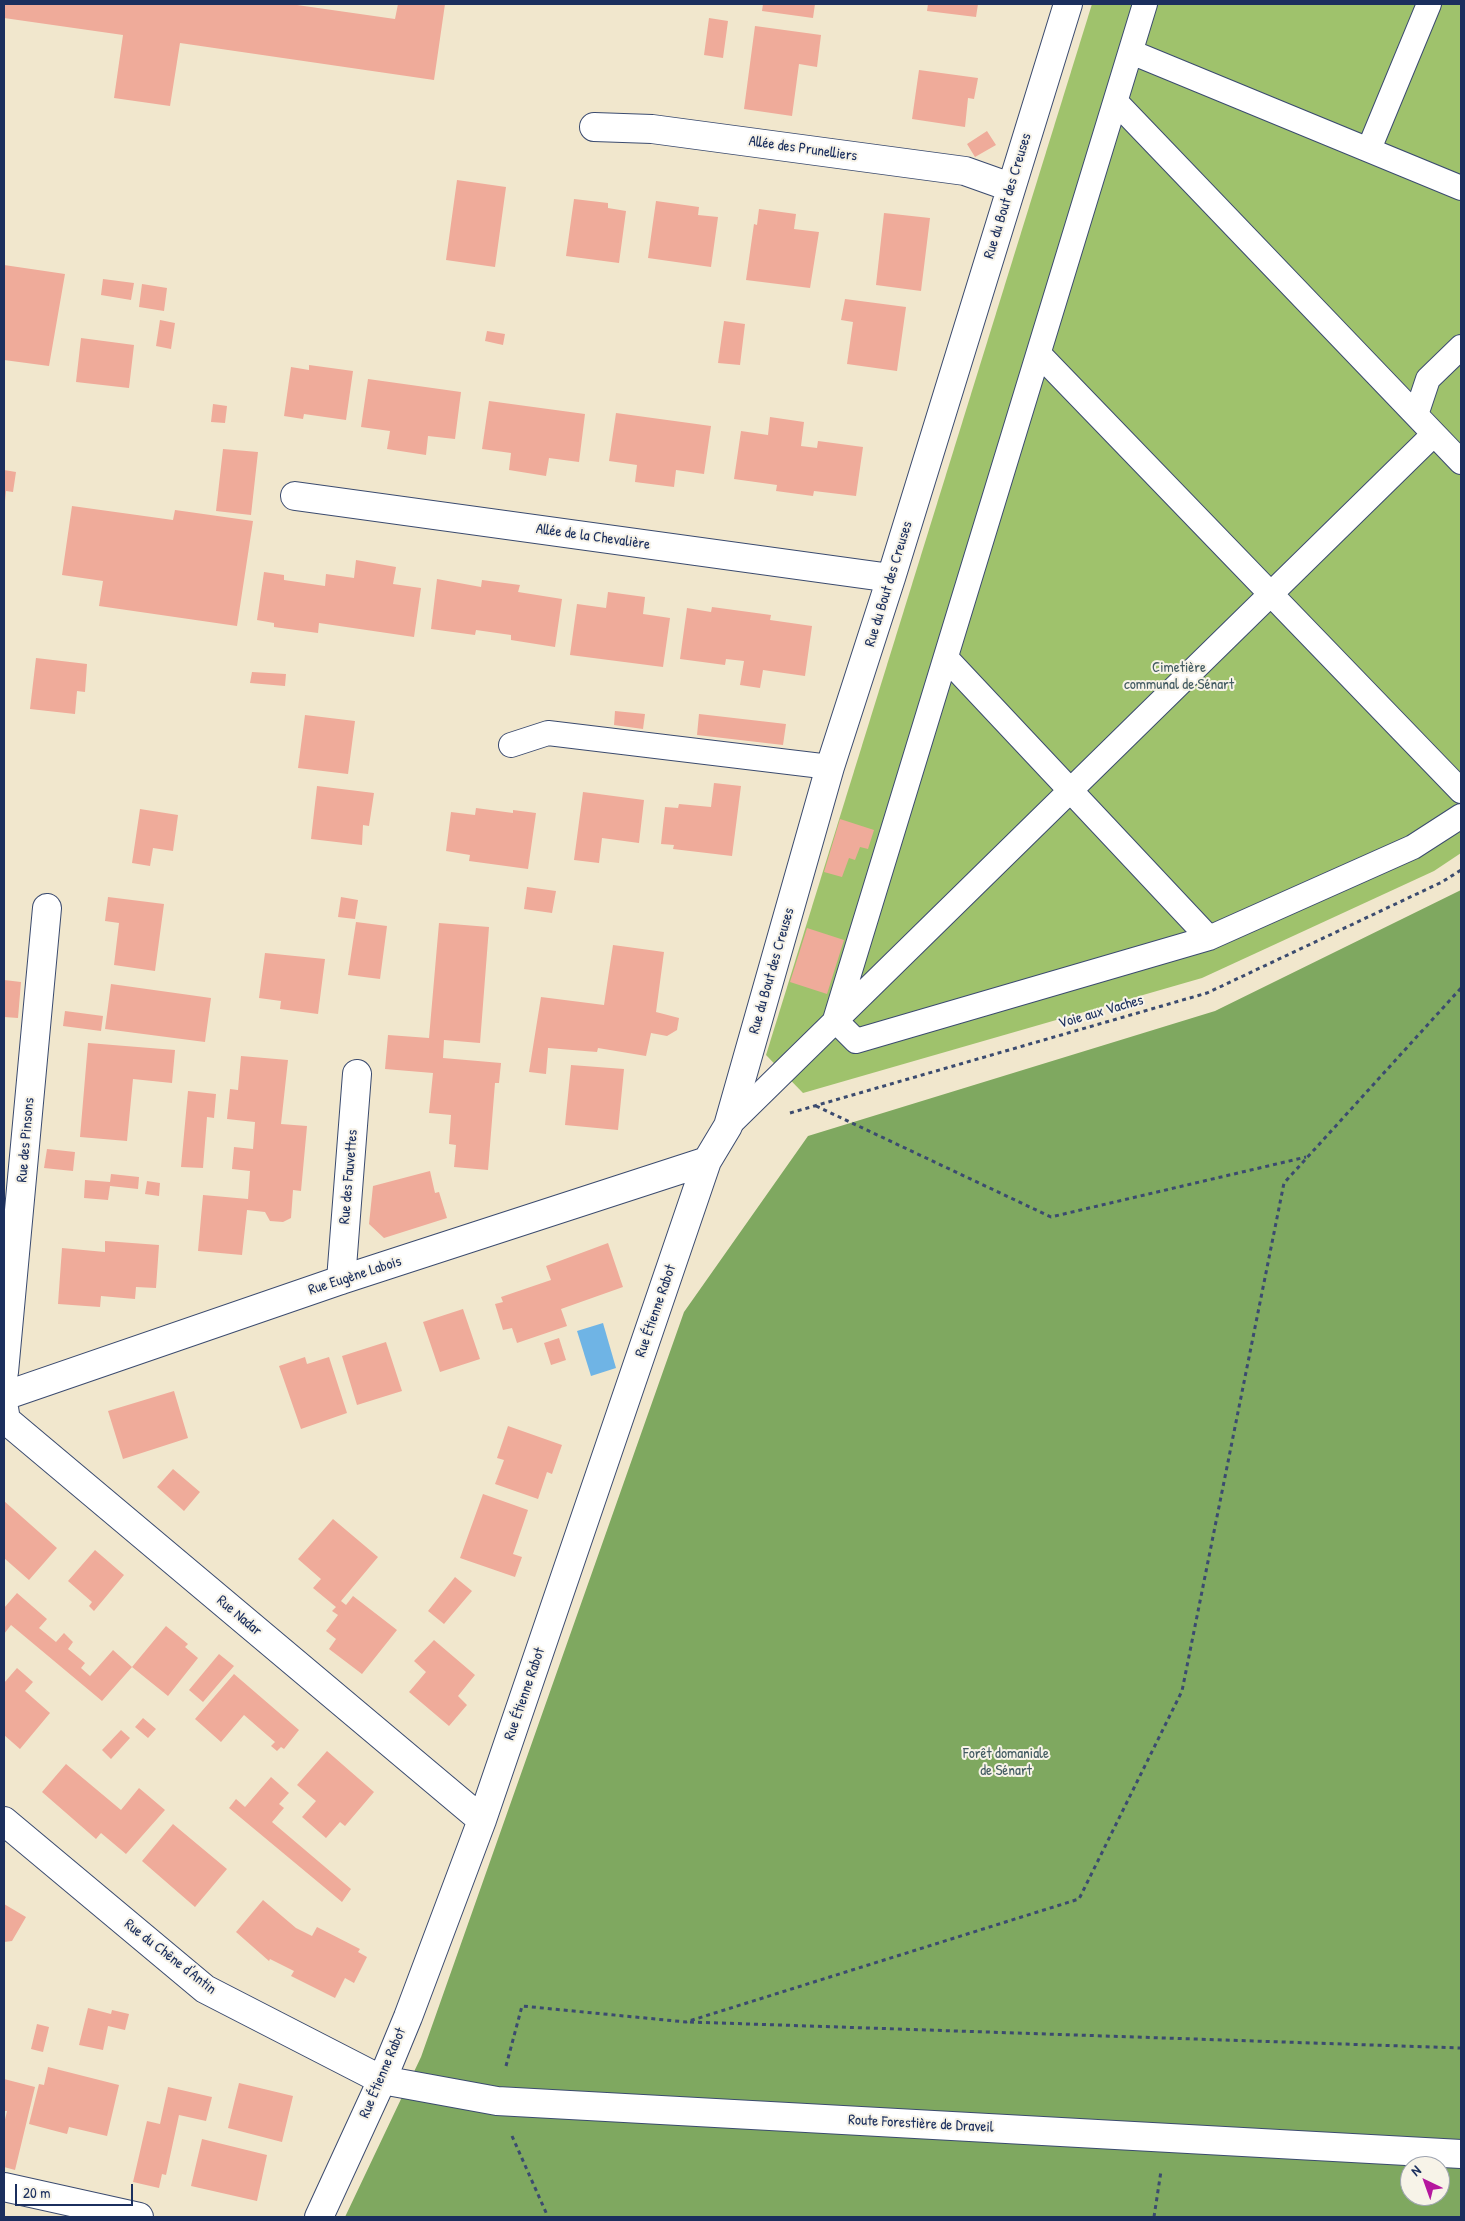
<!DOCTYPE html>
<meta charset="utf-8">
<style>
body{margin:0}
#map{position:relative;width:1465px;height:2221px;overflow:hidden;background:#f1e7cd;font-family:"Patrick Hand",sans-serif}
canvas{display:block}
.frame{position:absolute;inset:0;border:5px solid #1b2f5e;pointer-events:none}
.north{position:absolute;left:1400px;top:2156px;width:50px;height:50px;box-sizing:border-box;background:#f7f3e8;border:1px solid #9fa5b1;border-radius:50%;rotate:318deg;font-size:14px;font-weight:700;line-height:20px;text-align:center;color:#1b2f5e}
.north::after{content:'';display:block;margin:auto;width:18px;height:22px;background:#b5179e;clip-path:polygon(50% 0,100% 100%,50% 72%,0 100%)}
.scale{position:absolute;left:15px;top:2184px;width:118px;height:22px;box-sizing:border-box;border:2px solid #1b2f5e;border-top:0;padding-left:6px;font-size:15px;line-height:18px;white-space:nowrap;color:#1b2f5e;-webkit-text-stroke:4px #f7f3e8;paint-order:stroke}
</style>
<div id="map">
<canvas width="1465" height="2221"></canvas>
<div class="frame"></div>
<div class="north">N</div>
<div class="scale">20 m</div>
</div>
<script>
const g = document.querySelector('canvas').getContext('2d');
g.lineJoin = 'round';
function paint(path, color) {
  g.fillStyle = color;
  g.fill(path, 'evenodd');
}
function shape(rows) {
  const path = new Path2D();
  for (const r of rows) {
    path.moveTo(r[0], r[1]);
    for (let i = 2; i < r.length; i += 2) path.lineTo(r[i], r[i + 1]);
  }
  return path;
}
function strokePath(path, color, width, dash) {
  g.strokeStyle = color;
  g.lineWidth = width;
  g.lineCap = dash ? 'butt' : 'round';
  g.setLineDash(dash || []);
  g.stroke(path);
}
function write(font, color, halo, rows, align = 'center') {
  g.font = font + ' "Patrick Hand",sans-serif';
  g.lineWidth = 4;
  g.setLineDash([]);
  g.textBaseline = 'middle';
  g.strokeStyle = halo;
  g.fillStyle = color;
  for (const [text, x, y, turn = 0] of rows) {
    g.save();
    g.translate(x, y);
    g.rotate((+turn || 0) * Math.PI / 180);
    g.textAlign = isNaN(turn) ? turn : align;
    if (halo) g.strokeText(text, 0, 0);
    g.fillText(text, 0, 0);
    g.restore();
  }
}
paint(shape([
 [1092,4,1461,4,1461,853,1434,871,1202,978,803,1093,766,1055]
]), '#9fc26c');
paint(shape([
 [1461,890,1461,2217,345,2217,421,2057,684,1312,808,1136,1215,1011],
 [1410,2166,1440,2166,1440,2196,1410,2196]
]), '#7fa860');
paint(shape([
 [603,1323,616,1368,591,1376,577,1331]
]), '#6fb4e5');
paint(shape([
 [4,4,290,4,395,19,398,4,445,4,434,80,180,43,170,106,114,98,123,35,4,18],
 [763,4,815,4,813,18,762,11],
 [928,4,978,4,976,17,927,11],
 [709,18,728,21,723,58,704,55],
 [755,26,821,35,817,67,799,64,792,116,744,109],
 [919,70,978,78,974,99,968,98,965,127,912,119],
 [987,131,996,145,975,157,967,144],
 [457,180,506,187,495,267,446,260],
 [574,199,608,203,608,208,626,211,619,263,566,256],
 [656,201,699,207,698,215,718,217,711,267,648,258],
 [759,209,796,214,794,229,819,232,810,288,746,280,754,224,757,225],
 [884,213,930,218,921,291,876,285],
 [4,265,65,274,49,366,4,360],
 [103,279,134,283,131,300,101,295],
 [142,284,167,288,164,311,139,307],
 [845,299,906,307,897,371,847,364,853,322,841,320],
 [160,320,175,323,171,349,156,346],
 [724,321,745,324,740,365,718,363],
 [487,331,505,334,503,345,485,341],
 [81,338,134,345,129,388,76,382],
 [309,365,353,371,346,420,304,414,303,419,284,416,291,367,309,370],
 [368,379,461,392,455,439,428,436,426,455,387,449,390,431,361,427],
 [489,401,585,414,579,462,549,458,546,476,509,470,511,453,482,449],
 [213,404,227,406,225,423,211,422],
 [616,413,711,426,704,474,676,470,674,487,635,482,637,465,609,461],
 [770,417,804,422,801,446,817,448,818,441,863,447,856,496,814,491,813,496,776,491,777,485,734,479,741,431,768,435],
 [223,449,258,452,251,515,216,511],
 [4,470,16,472,13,492,6,491,5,501],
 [72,506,173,520,175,510,253,521,237,626,99,606,103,581,62,575],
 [356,560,396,567,393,584,421,588,414,637,319,623,318,633,274,627,274,623,257,620,264,572,284,575,284,580,325,586,326,574,354,578],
 [437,579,481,587,482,580,520,585,518,592,562,599,555,647,511,640,511,635,476,630,475,635,431,629],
 [608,592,645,597,643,614,670,618,663,667,570,655,577,604,606,608],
 [712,607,771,615,770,620,812,626,805,676,763,670,760,688,740,685,744,661,726,659,725,665,680,659,687,608,711,612],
 [36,658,87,664,85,692,77,691,75,714,30,709],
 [252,672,286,674,285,686,250,683],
 [615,711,645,714,643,729,614,725],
 [699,714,786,724,783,745,697,735],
 [305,715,355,721,348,774,298,768],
 [714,783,741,786,732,856,673,849,674,845,661,844,665,807,678,808,679,804,711,807],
 [317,786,374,793,369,826,363,825,362,845,311,839],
 [583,792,644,800,639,843,602,838,599,863,574,860],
 [476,808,513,813,513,810,536,813,528,869,469,861,470,855,446,851,451,812,475,815],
 [140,809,178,815,173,851,153,848,150,866,132,863],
 [840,819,874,830,868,849,860,847,855,860,849,858,842,877,824,872],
 [527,887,556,891,552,913,524,909],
 [108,897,164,904,155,971,114,965,119,923,105,921],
 [341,897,358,900,355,919,338,917],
 [356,922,387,926,380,979,348,975],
 [439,923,489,927,480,1043,444,1040,443,1058,501,1063,499,1083,495,1083,488,1170,454,1167,456,1145,449,1144,451,1115,429,1113,433,1073,385,1069,388,1035,429,1038],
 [807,928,844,940,827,994,790,982],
 [613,945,664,952,656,1012,679,1018,677,1030,667,1036,651,1033,646,1056,598,1048,597,1052,548,1048,546,1074,529,1072,541,997,604,1005],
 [265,953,325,959,318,1014,280,1009,281,1001,259,998],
 [4,980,21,982,18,1018,4,1017],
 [111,984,211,998,205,1042,105,1029],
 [65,1011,103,1016,101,1031,63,1026],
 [88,1043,175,1050,172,1083,133,1079,127,1141,80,1137],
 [241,1056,288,1060,281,1124,307,1126,301,1191,293,1190,291,1218,283,1222,270,1221,265,1212,247,1210,242,1255,198,1251,203,1195,248,1199,250,1171,232,1169,234,1147,253,1149,255,1122,227,1119,230,1089,238,1090],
 [571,1065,624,1069,618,1130,565,1125],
 [188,1091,216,1094,214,1118,207,1117,203,1168,181,1167],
 [47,1149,75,1152,73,1171,44,1168],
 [430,1171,435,1193,439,1192,447,1218,384,1238,369,1224,373,1186],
 [111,1174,139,1177,138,1189,110,1186,108,1200,84,1198,85,1180,110,1182],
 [147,1181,160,1183,159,1196,145,1194],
 [105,1241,159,1245,156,1288,136,1287,135,1299,101,1296,100,1307,58,1304,62,1248,105,1252],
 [608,1243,623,1287,561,1309,567,1326,517,1343,512,1328,503,1330,495,1304,503,1302,501,1297,551,1280,546,1266],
 [463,1309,480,1359,440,1372,423,1322],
 [559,1338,566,1360,551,1365,544,1343],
 [386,1342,402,1391,357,1405,342,1356],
 [305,1357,307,1364,329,1357,347,1413,301,1429,279,1366],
 [174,1391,188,1438,123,1459,108,1411],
 [508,1426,562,1445,552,1474,547,1472,538,1499,495,1484,504,1460,497,1458],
 [173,1469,200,1492,184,1511,157,1487],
 [483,1494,528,1510,513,1554,522,1557,515,1577,460,1558],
 [4,1501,57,1548,29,1580,4,1558],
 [333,1519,378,1557,341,1601,346,1605,353,1596,397,1630,362,1674,329,1649,336,1639,326,1631,338,1615,332,1611,336,1607,313,1588,321,1579,298,1559],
 [95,1550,124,1575,94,1611,89,1606,92,1602,68,1581],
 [455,1577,472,1591,444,1624,428,1611],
 [17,1593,47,1619,39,1628,56,1642,64,1633,73,1642,68,1649,85,1663,81,1668,90,1676,113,1650,132,1667,102,1701,11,1625,4,1634,4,1608],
 [166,1626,188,1644,185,1647,198,1658,168,1696,132,1667],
 [434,1640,475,1675,458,1696,467,1705,449,1726,409,1692,426,1672,414,1661],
 [219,1654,234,1666,203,1702,189,1690],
 [17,1668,33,1682,25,1691,50,1713,20,1749,4,1735,4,1683],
 [234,1674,299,1730,284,1749,281,1747,277,1751,271,1746,275,1742,244,1715,221,1742,195,1719],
 [143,1718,156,1729,148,1738,135,1727],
 [121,1730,130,1738,111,1759,102,1750],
 [327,1751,374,1792,345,1826,340,1822,326,1838,302,1817,316,1801,297,1785],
 [66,1764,121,1810,139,1788,165,1810,126,1854,101,1833,96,1839,42,1792],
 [271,1777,289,1793,279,1804,284,1808,272,1822,351,1889,342,1902,229,1808,236,1799,245,1807],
 [173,1824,227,1869,195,1907,142,1861],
 [263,1900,296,1928,312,1936,317,1927,360,1949,358,1952,367,1957,354,1983,345,1978,335,1998,291,1976,294,1971,270,1959,269,1961,236,1932],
 [4,1904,26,1917,12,1941,4,1942],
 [88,2008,111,2014,112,2010,129,2014,125,2030,108,2026,103,2050,79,2045],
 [37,2024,49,2027,43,2052,31,2049],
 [48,2067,119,2085,107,2136,69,2127,67,2134,29,2124,39,2084,44,2085],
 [4,2079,35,2087,15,2170,4,2167,4,2124,7,2111,4,2111],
 [239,2083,293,2096,282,2142,228,2128],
 [168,2087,212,2097,206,2121,179,2115,166,2175,162,2174,159,2188,133,2182,147,2121,160,2124],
 [202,2139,267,2155,257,2201,191,2186]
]), '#efab9a');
const lane = shape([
 [1145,4,835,1020,856,1041,1209,938,1413,847,1461,816],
 [1131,52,1461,188],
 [1116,102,1461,462],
 [1369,149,1429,4],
 [1039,354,1461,791],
 [1416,415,1428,379,1461,347],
 [946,658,1209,938],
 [511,745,548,733,830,767],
 [728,1126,1434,434]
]);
const street = shape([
 [594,127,652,129,965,171,1010,187],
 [295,496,891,578],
 [341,1280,357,1074],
 [4,1372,47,908],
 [4,1396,341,1280,707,1161],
 [4,1408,6,1420,482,1820],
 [4,1821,205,1989,382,2080,497,2101,1461,2154],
 [4,2187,139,2217],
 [319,2217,382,2080,408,2017,482,1820,707,1161,728,1126,830,767,891,578,1068,4]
]);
strokePath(lane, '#3b4b6f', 26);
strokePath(street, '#3b4b6f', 30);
strokePath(shape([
 [816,1106,1051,1217,1306,1157],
 [790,1113,1207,993,1442,882,1461,870],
 [690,2022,1461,2048],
 [506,2066,522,2006,686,2022,1079,1899,1182,1691,1284,1183,1461,988],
 [512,2136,548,2217],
 [1154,2217,1161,2171]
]), '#3b4b6f', 3, [4, 4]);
strokePath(lane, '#fff', 24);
strokePath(street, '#fff', 28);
write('15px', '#1b2f5e', '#f7f3e8', [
 ["Allée des Prunelliers",803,149,8],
 ["Rue du Bout des Creuses",1008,196,-73],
 ["Allée de la Chevalière",593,537,8],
 ["Rue du Bout des Creuses",889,584,-73],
 ["Rue du Bout des Creuses",772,971,-74],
 ["Voie aux Vaches",1101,1012,-16],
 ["Rue des Pinsons",26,1140,-85],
 ["Rue des Fauvettes",349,1177,-85],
 ["Rue Eugène Labois",355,1276,-18],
 ["Rue Étienne Rabot",656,1311,-71],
 ["Rue Nadar",239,1616,40],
 ["Rue Étienne Rabot",525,1694,-71],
 ["Rue du Chêne d'Antin",170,1957,38],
 ["Rue Étienne Rabot",383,2073,-67],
 ["Route Forestière de Draveil",921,2124,3]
]);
write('15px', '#435b62', '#f7f3e8', [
 ["Cimetière",1179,668],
 ["communal de Sénart",1179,685],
 ["Forêt domaniale",1006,1754],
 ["de Sénart",1006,1771]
]);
</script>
